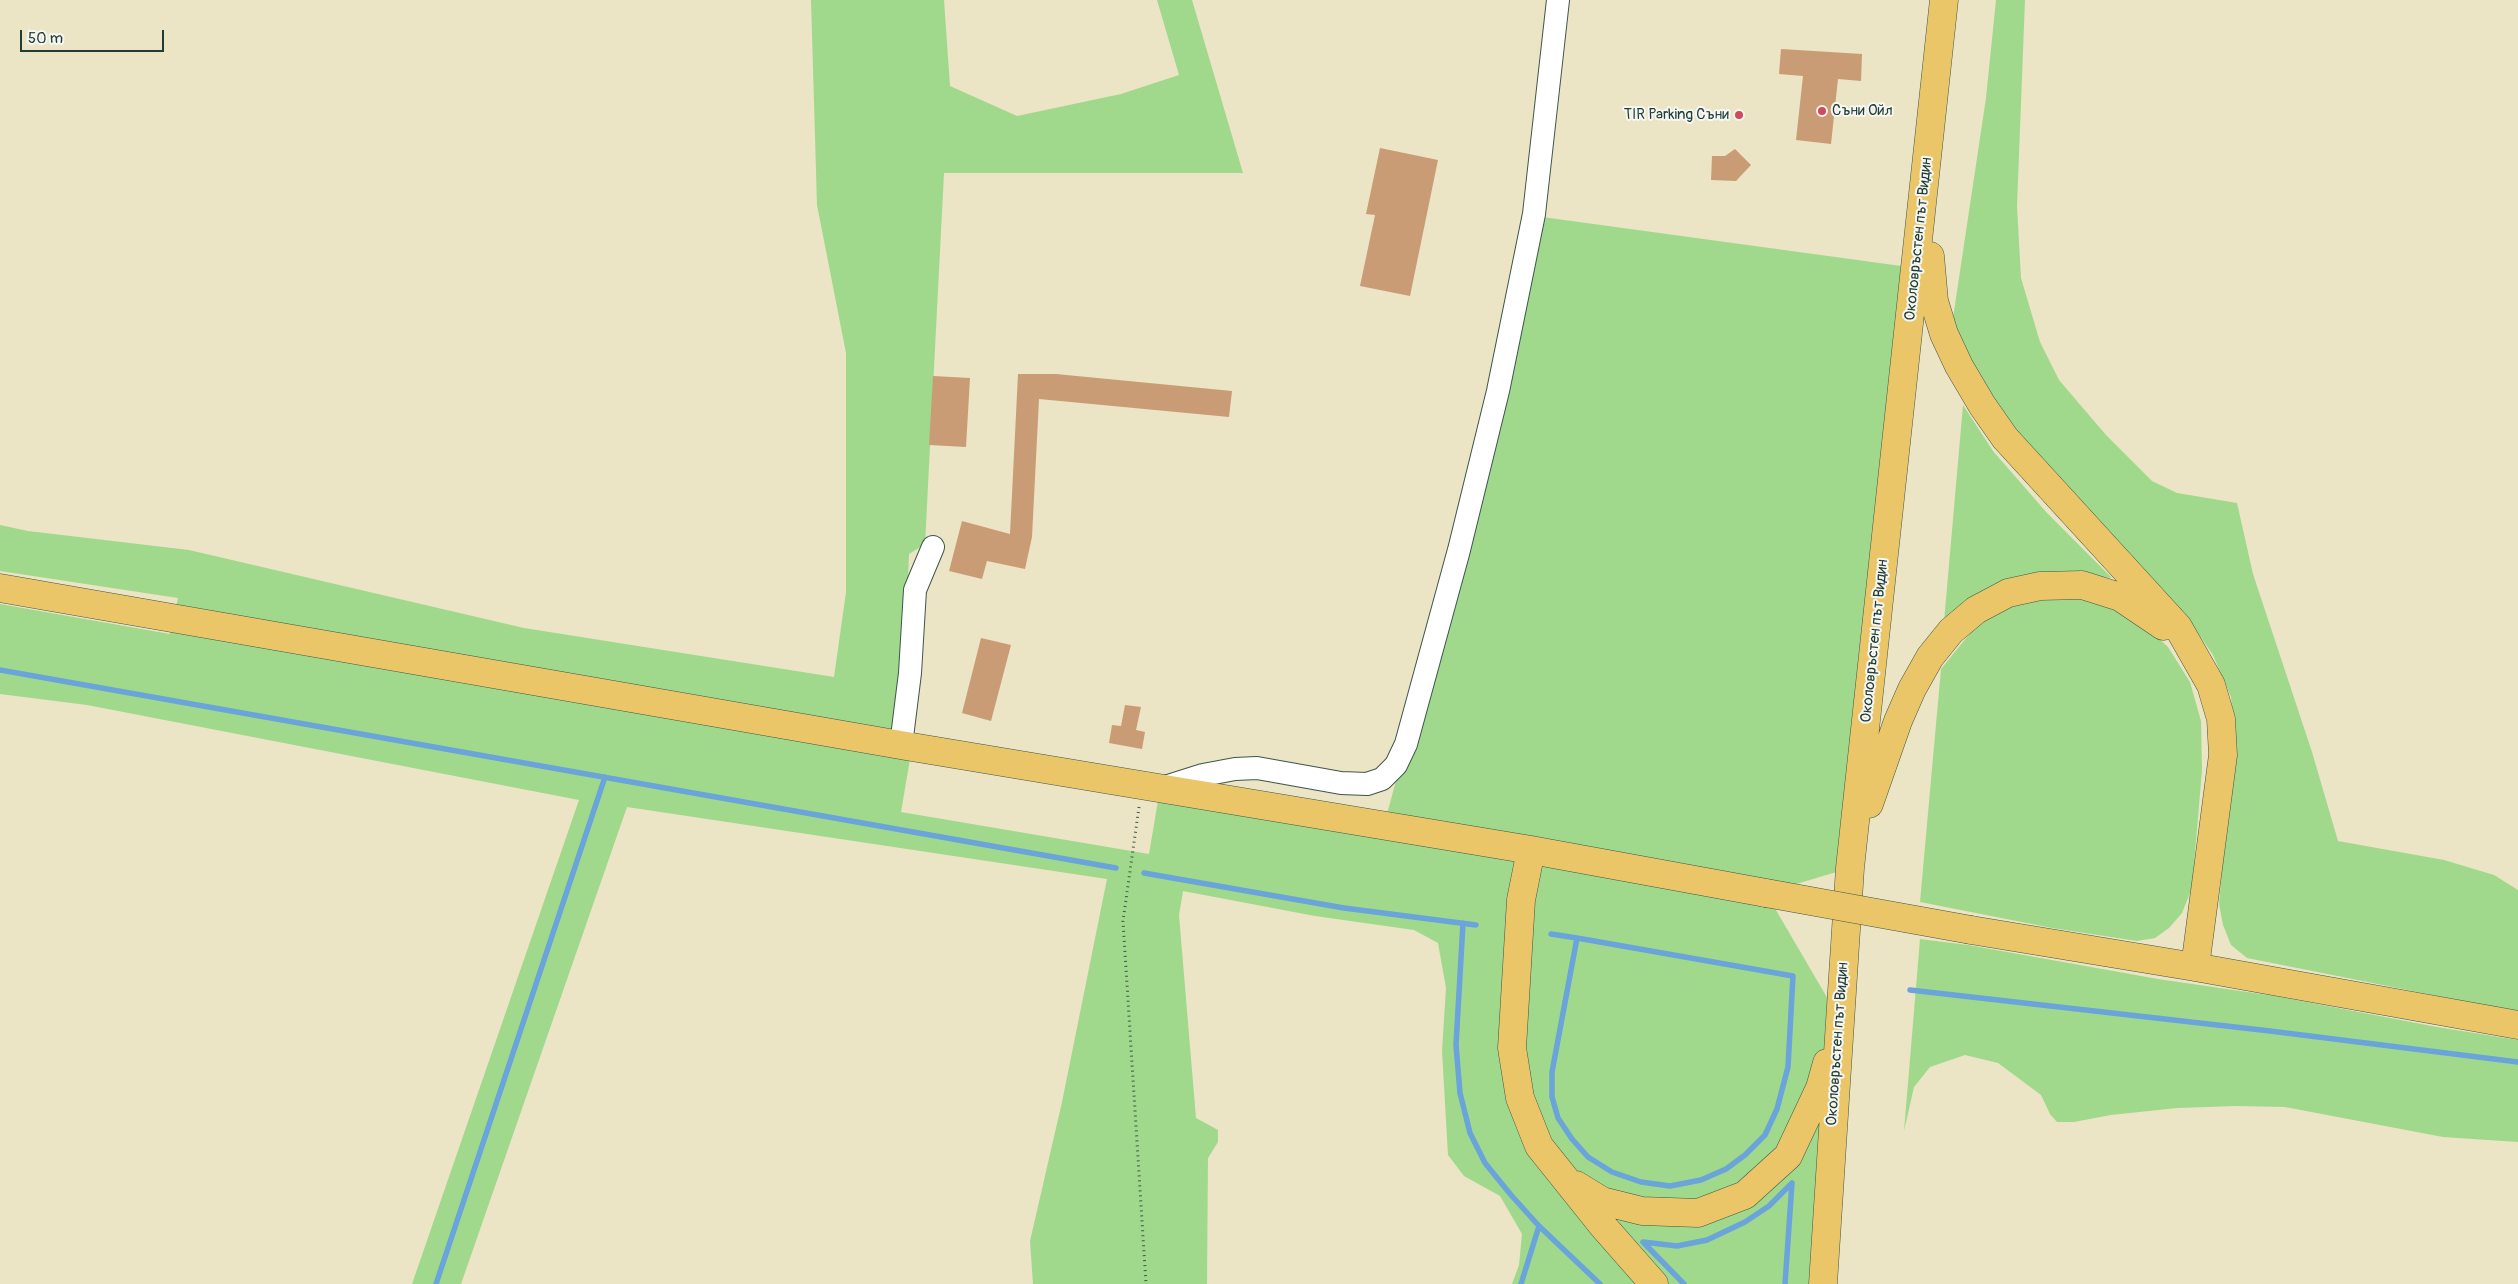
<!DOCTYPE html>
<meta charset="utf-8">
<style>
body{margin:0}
#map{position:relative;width:2518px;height:1284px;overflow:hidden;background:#ebe4c5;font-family:Pangolin,sans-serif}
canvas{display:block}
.scale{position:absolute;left:20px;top:30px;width:144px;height:22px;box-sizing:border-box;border:2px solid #1f3d34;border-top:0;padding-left:6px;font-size:15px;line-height:18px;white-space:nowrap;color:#1f3d34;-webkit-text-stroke:4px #f6f6f2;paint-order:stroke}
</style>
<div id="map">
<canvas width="2518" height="1284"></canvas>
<div class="scale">50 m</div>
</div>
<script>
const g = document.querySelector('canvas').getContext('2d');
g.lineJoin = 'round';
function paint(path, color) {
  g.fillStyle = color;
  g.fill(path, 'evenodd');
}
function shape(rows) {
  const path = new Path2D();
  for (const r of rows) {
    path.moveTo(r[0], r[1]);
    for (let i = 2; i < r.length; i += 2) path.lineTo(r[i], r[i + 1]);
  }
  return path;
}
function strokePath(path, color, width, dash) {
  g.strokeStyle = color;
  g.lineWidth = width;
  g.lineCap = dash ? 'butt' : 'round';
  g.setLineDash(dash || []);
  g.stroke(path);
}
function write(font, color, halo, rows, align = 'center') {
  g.font = font + ' Pangolin,sans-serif';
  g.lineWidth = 4;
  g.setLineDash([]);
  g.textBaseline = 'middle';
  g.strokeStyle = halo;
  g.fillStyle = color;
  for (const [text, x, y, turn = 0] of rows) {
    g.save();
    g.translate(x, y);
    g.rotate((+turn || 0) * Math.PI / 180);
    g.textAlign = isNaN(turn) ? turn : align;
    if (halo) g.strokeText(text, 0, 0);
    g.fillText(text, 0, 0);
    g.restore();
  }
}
paint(shape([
 [811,0,944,0,950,86,1017,116,1121,94,1179,75,1157,0,1192,0,1243,173,944,173,925,544,909,554,902,744,912,747,901,812,1149,854,1160,789,1384,825,1406,744,1535,216,1916,268,1850,868,1766,893,1839,1018,1823,1284,1512,1284,1519,1265,1522,1234,1500,1196,1464,1176,1448,1155,1442,1051,1446,988,1438,943,1414,930,1315,916,1183,891,1179,915,1196,1118,1218,1130,1218,1142,1208,1158,1207,1284,1033,1284,1030,1241,1062,1102,1107,879,627,807,461,1284,412,1284,579,800,87,705,0,694,0,604,170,634,178,598,0,571,0,525,28,531,189,550,524,628,834,677,846,592,846,353,817,205],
 [1996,0,2025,0,2017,206,2021,278,2040,342,2059,380,2106,435,2152,481,2177,493,2237,503,2253,574,2312,752,2338,841,2444,860,2494,875,2518,890,2518,1012,2247,958,2231,945,2223,925,2219,904,2234,737,2231,697,2213,655,2189,620,2015,441,1973,374,1953,318,1986,98],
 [1963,405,1993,451,2047,513,2112,578,2089,576,1944,622],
 [2070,596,2108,607,2141,622,2168,647,2190,682,2201,721,2202,770,2192,888,2182,913,2169,928,2155,938,2137,941,2052,928,1920,902,1941,669,1971,632,1995,612,2029,599],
 [1920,939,1968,945,2158,979,2275,996,2437,1027,2518,1040,2518,1142,2443,1137,2285,1107,2236,1106,2177,1108,2111,1115,2074,1122,2057,1122,2050,1114,2041,1095,1998,1063,1965,1055,1930,1067,1914,1087,1904,1131]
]), '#a0d98c');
strokePath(shape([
 [0,670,1116,868],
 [1144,873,1344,908,1476,925],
 [1463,923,1456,1045,1460,1093,1470,1133,1485,1163,1511,1195,1539,1226,1600,1284],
 [1551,934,1577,938,1793,976,1788,1067,1777,1109,1765,1135,1745,1155,1726,1169,1701,1180,1670,1186,1641,1182,1612,1172,1588,1157,1572,1139,1558,1118,1552,1097,1552,1072,1577,938],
 [1910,990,2270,1031,2518,1062],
 [436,1284,605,777],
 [1521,1284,1539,1226],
 [1684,1284,1643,1242,1677,1246,1707,1240,1745,1222,1769,1206,1792,1183],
 [1785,1284,1792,1183]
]), '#6aa4da', 5.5);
paint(shape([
 [1781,49,1862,54,1861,81,1838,79,1831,144,1796,140,1803,76,1779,74],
 [1380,148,1438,160,1410,296,1360,286,1375,215,1366,214],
 [1735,149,1751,165,1736,181,1711,180,1712,156,1725,156],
 [1018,374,1056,374,1232,391,1229,417,1039,399,1032,537,1025,569,987,561,982,579,949,571,962,521,1010,534],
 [933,376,970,378,966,447,929,445],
 [981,638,1011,645,991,721,962,713],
 [1125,705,1141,707,1136,730,1145,732,1142,749,1109,743,1112,725,1121,726]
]), '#ca9c75');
const minor = shape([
 [901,745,910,673,915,590,933,547],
 [1162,788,1203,775,1235,769,1257,768,1341,783,1367,784,1382,779,1396,765,1406,744,1459,550,1498,391,1534,214,1558,0]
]);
const major = shape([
 [1930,256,1934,301,1944,334,1959,366,1982,405,2005,438,2178,627,2211,685,2221,719,2223,755,2195,967],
 [0,588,912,747,1531,850,1766,893],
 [1869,804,1898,721,1912,689,1930,657,1951,631,1976,610,2008,593,2040,586,2082,585,2120,597,2163,626],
 [1531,850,1521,900,1512,1048,1520,1098,1539,1146,1603,1226,1654,1284],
 [1971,930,2195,967,2518,1025],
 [1576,1185,1602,1201,1642,1211,1698,1213,1745,1195,1788,1156,1820,1088,1827,1063],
 [1823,1284,1850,868,1944,0]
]);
strokePath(minor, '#3e564a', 24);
strokePath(major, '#3e564a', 29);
strokePath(shape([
 [1139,807,1123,921,1146,1284]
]), '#3e564a', 3, [1, 4]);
strokePath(minor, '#fff', 22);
strokePath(major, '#eac669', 28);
const majorBridge = shape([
 [1766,893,1971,930]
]);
strokePath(majorBridge, '#3e564a', 29, []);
strokePath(majorBridge, '#eac669', 28);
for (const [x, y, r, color] of [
 [1822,111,5,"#d1495b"],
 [1739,115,5,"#d1495b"]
]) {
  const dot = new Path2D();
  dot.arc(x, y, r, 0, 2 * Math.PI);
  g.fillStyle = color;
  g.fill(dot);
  strokePath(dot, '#f6f6f2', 2);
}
write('15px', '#1f3d34', '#f6f6f2', [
 ["Съни Ойл",1832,111],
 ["TIR Parking Съни",1729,115,"right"]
], 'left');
write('15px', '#1f3d34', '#f6f6f2', [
 ["Околовръстен път Видин",1919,239,-84],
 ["Околовръстен път Видин",1875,641,-84],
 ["Околовръстен път Видин",1838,1044,-86]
]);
</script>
